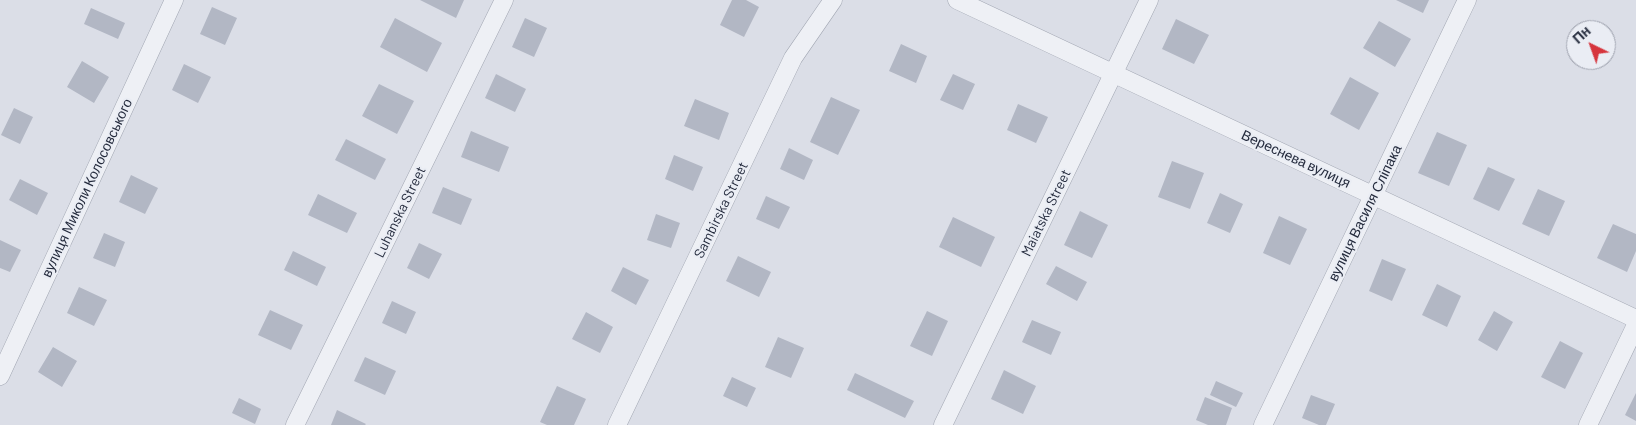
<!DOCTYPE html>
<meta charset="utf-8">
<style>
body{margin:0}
#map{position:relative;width:1636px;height:425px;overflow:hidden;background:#dbdee7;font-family:Barlow,sans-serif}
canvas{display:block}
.north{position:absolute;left:1566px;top:20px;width:50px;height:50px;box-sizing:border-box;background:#eaedf4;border:1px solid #9b9fab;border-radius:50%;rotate:318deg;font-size:14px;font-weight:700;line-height:20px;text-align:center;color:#242b3d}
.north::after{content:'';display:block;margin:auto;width:18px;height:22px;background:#d6353d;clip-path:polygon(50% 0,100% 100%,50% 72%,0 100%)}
</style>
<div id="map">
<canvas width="1636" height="425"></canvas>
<div class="north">Пн</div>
</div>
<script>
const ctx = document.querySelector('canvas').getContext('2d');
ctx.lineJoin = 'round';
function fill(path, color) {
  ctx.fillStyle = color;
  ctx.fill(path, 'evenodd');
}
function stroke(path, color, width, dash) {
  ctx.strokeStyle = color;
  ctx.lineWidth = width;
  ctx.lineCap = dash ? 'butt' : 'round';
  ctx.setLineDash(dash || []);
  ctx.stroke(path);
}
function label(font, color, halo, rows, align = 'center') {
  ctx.font = font + ' Barlow,sans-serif';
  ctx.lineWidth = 4;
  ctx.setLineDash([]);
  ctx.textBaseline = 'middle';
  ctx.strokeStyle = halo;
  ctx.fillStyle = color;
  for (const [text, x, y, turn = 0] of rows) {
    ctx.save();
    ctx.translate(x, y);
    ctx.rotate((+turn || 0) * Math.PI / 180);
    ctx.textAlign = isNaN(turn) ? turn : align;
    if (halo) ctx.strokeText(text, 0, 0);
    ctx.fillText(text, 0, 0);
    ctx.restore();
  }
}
fill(new Path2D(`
 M420,0H464L456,18Z
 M732,0H746L759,7L744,37L720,25Z
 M1396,0H1429L1423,13Z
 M212,7L237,18L225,45L200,34Z
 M91,8L125,23L118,39L84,24Z
 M395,18L442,43L427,72L380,47Z
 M525,18L547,28L534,57L512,47Z
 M1176,19L1209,35L1194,64L1162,49Z
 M1379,21L1411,39L1395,67L1363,48Z
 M901,44L927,56L916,83L889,71Z
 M82,61L109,77L94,103L67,87Z
 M184,64L211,77L198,103L172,90Z
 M496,74L526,89L515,112L485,98Z
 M953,74L975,84L963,110L940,100Z
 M1350,77L1379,93L1359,130L1330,114Z
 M379,84L414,101L397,134L362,116Z
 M831,97L860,110L838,155L810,142Z
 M695,99L729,113L719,140L684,126Z
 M1018,104L1048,117L1036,143L1007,130Z
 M14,108L33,117L20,144L1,135Z
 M471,131L509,147L499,172L461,157Z
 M1437,132L1467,145L1449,186L1418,173Z
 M346,139L386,159L375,180L335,160Z
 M789,148L813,160L804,180L780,169Z
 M674,155L703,167L693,191L665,179Z
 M1172,161L1204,173L1190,209L1158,197Z
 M1488,167L1515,179L1499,211L1473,199Z
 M131,175L158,188L145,214L119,202Z
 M20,179L48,193L37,215L9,200Z
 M443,187L472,199L461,225L432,213Z
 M1538,189L1565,201L1549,236L1522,224Z
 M1220,193L1243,204L1230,233L1207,223Z
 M318,194L357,213L347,233L308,215Z
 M766,196L790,207L779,229L756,219Z
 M1080,211L1108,225L1092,258L1064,245Z
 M656,214L680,223L671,248L647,240Z
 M1279,216L1307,229L1290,265L1263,253Z
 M953,217L995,237L981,267L939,247Z
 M1613,224L1636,234V251L1627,272L1597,258Z
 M104,233L125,242L115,267L93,258Z
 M0,240L21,250L10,272L0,268Z
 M419,243L442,254L429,279L407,268Z
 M293,251L326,267L317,286L284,270Z
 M738,256L771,272L759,297L726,281Z
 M1382,259L1406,269L1392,301L1369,291Z
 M1056,266L1087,282L1077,301L1046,284Z
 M623,267L649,280L636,305L611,291Z
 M1437,284L1461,296L1447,327L1422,315Z
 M79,287L107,300L94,326L67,313Z
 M392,301L416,312L406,334L382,323Z
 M270,310L303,325L291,350L258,335Z
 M927,311L948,321L932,356L910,346Z
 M1494,311L1513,322L1497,351L1478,340Z
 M586,312L613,327L600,353L572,339Z
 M1032,320L1061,332L1051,355L1022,342Z
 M778,337L804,348L791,378L765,367Z
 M1560,341L1583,353L1565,389L1541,377Z
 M53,347L77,361L62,387L38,372Z
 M365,357L396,371L385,395L354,381Z
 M1004,370L1036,386L1023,414L991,399Z
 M855,373L914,401L905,418L847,390Z
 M732,377L756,388L747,407L723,396Z
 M1216,381L1243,393L1236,407L1210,395Z
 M557,386L586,399L574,425H547L540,422Z
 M1636,393V421L1625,415Z
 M1311,395L1335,404L1326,425H1319L1302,418Z
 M1205,397L1232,408L1226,425H1208L1196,420Z
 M239,398L261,409L255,424L232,413Z
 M337,410L366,424L365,425H331Z`), '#b2b7c4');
const street = new Path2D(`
 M957,0L1636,319
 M0,376L174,0
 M295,425L504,0
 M617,425L793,58L833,0
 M943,425L1149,0
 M1263,425L1467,0
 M1588,425L1636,325`);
stroke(street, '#a0a5b1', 19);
stroke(street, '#eef0f5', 18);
label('14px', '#242b3d', '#eaedf4', [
 ["Вереснева вулиця",1296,159,25],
 ["вулиця Миколи Колосовського",87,188,-65],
 ["Sambirska Street",721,210,-64],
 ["Luhanska Street",400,212,-64],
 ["Maiatska Street",1046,213,-64],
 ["вулиця Василя Сліпака",1365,213,-64]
]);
</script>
